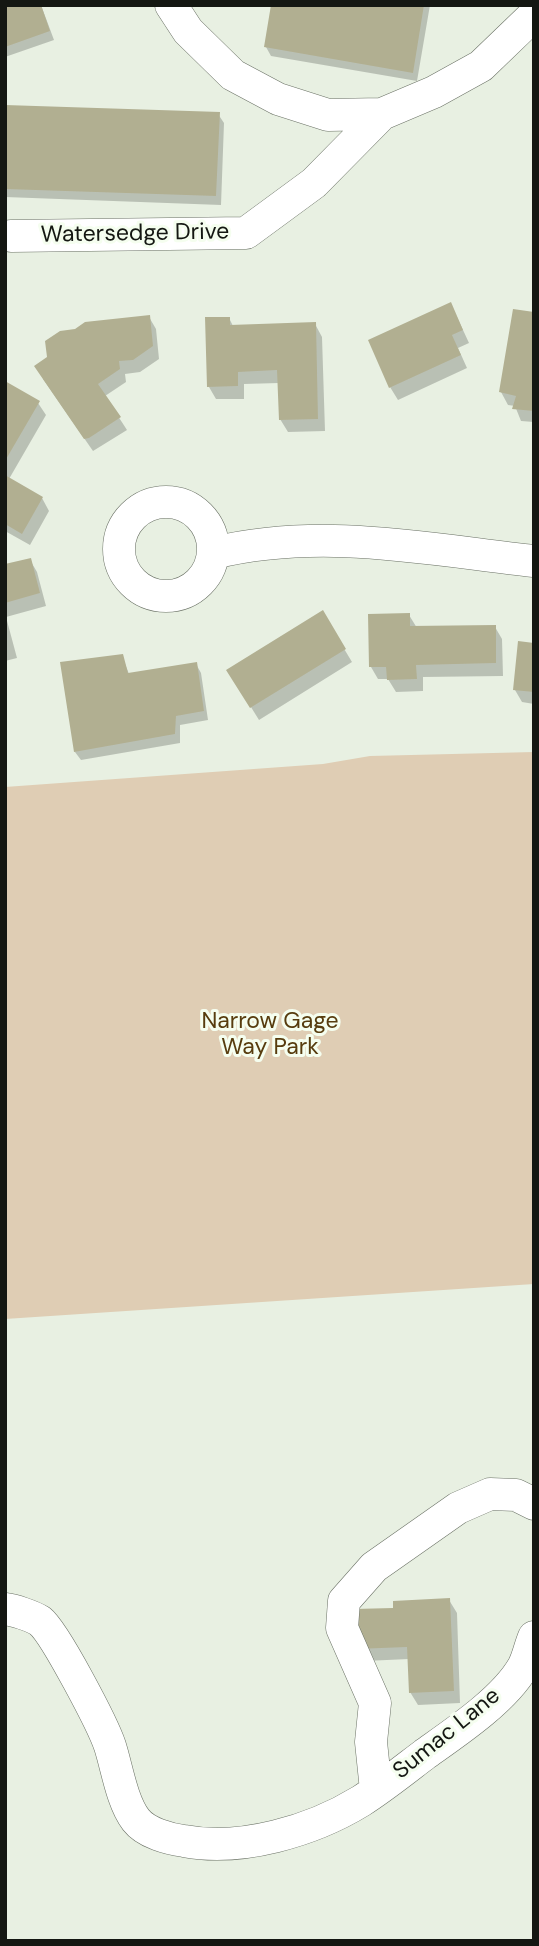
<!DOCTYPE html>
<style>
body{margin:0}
#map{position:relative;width:539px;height:1946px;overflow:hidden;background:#e8f0e2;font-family:"DM Sans",sans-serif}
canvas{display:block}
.frame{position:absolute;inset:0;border:7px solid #141712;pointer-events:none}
</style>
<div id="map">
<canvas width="539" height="1946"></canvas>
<div class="frame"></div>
</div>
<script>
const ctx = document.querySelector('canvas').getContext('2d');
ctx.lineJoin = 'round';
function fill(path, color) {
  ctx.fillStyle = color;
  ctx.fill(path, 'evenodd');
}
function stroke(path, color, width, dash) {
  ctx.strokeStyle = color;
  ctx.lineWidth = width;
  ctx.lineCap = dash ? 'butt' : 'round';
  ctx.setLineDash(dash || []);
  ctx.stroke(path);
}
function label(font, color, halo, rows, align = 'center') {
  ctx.font = font + ' "DM Sans",sans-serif';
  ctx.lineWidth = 6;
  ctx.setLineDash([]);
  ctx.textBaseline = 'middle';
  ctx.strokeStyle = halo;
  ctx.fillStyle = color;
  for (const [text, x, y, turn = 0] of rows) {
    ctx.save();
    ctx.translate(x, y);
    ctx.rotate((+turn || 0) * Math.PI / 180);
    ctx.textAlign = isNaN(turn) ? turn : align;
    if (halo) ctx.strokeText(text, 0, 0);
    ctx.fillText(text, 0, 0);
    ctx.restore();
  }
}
fill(new Path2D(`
 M534,752V1284L5,1319V787L323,764L370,756Z`), '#dfcdb4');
fill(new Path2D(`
 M5,5H41L54,40L5,57Z
 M273,5H430L417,81L271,56L266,47Z
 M5,106L218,114L224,123L221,205L5,197Z
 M534,314V422L521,421L515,406L508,405L501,392Z
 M149,317L156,329L159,359L140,372L125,374L126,382L105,396L127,430L93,451L43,379Z
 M457,317L469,343L458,348L467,368L398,400L390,387Z
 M229,318L233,326L315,324L322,337L325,431L288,432L280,419L279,383L244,384V399H216L209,387Z
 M5,383L38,403L46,415L9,479L42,498L49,511L30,545L5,531Z
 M30,560L37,572L46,606L6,617L17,658L5,661V566Z
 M322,612L352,662L259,720L236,683Z
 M409,615L417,628L495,627L502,639L503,676L423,677V691L396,692L388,679H378L371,667Z
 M534,645V704L522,702L515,690Z
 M122,656L129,674L196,664L201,673L208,720L180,725V743L81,760L75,752Z
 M449,1600L457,1613L460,1703L418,1705L410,1692L409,1659L365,1661L357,1648L395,1610Z`), '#0003');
fill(new Path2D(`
 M5,5H41L50,31L5,47Z
 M271,5H424L413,73L264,47Z
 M5,105L220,112L216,196L5,189Z
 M451,302L463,330L452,335L461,355L389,388L368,340Z
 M513,309L534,312V411L512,409L516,396L499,392Z
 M150,315L153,346L133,360L119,361L120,369L98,384L121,417L89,438L84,439L34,366L47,357L45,341L60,331L75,329L85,322Z
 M205,317H230V325L316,322L318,419L279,420L277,370L238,372V386L207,387Z
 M5,381L40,401L5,461Z
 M5,475L43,497L22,534L5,524Z
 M31,558L40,593L5,603V564Z
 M323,610L346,649L250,708L226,670Z
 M410,613V626L496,625V663L416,665L417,679L387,680L386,667H369L368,614Z
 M518,641L534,643V692L513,690Z
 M123,654L128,673L197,662L204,711L176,716L175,734L74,752L60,662Z
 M450,1598L454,1691L409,1693L407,1647L356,1649L354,1609L393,1608V1601Z`), '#b1af91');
const minor = new Path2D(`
 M171,5L188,31L233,75L278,99L328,115L382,114L434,92L481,66L534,15
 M11,236L246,233L314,183L382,114
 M119 549a47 47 0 1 1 94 0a47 47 0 1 1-94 0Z
 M214,553C320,527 426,549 534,561
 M5,1609C14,1610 32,1616 40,1621C55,1633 103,1725 110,1746C117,1768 122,1802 136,1820C146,1833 169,1839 184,1841C241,1852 312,1831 361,1801C383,1787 404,1770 425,1754C456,1732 504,1700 523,1667C528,1658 530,1646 534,1637
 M376,1790L371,1742L375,1703L342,1628L344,1601L374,1567L458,1508L490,1494L516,1495L534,1504`);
stroke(minor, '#6a7165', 33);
stroke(minor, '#fff', 32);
label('23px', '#141712', '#f5feef', [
 ["Watersedge Drive",135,234,-1],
 ["Sumac Lane",447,1734,-39]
]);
label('23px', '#573c0e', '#f5feef', [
 ["Narrow Gage",270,1022],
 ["Way Park",270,1048]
]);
</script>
